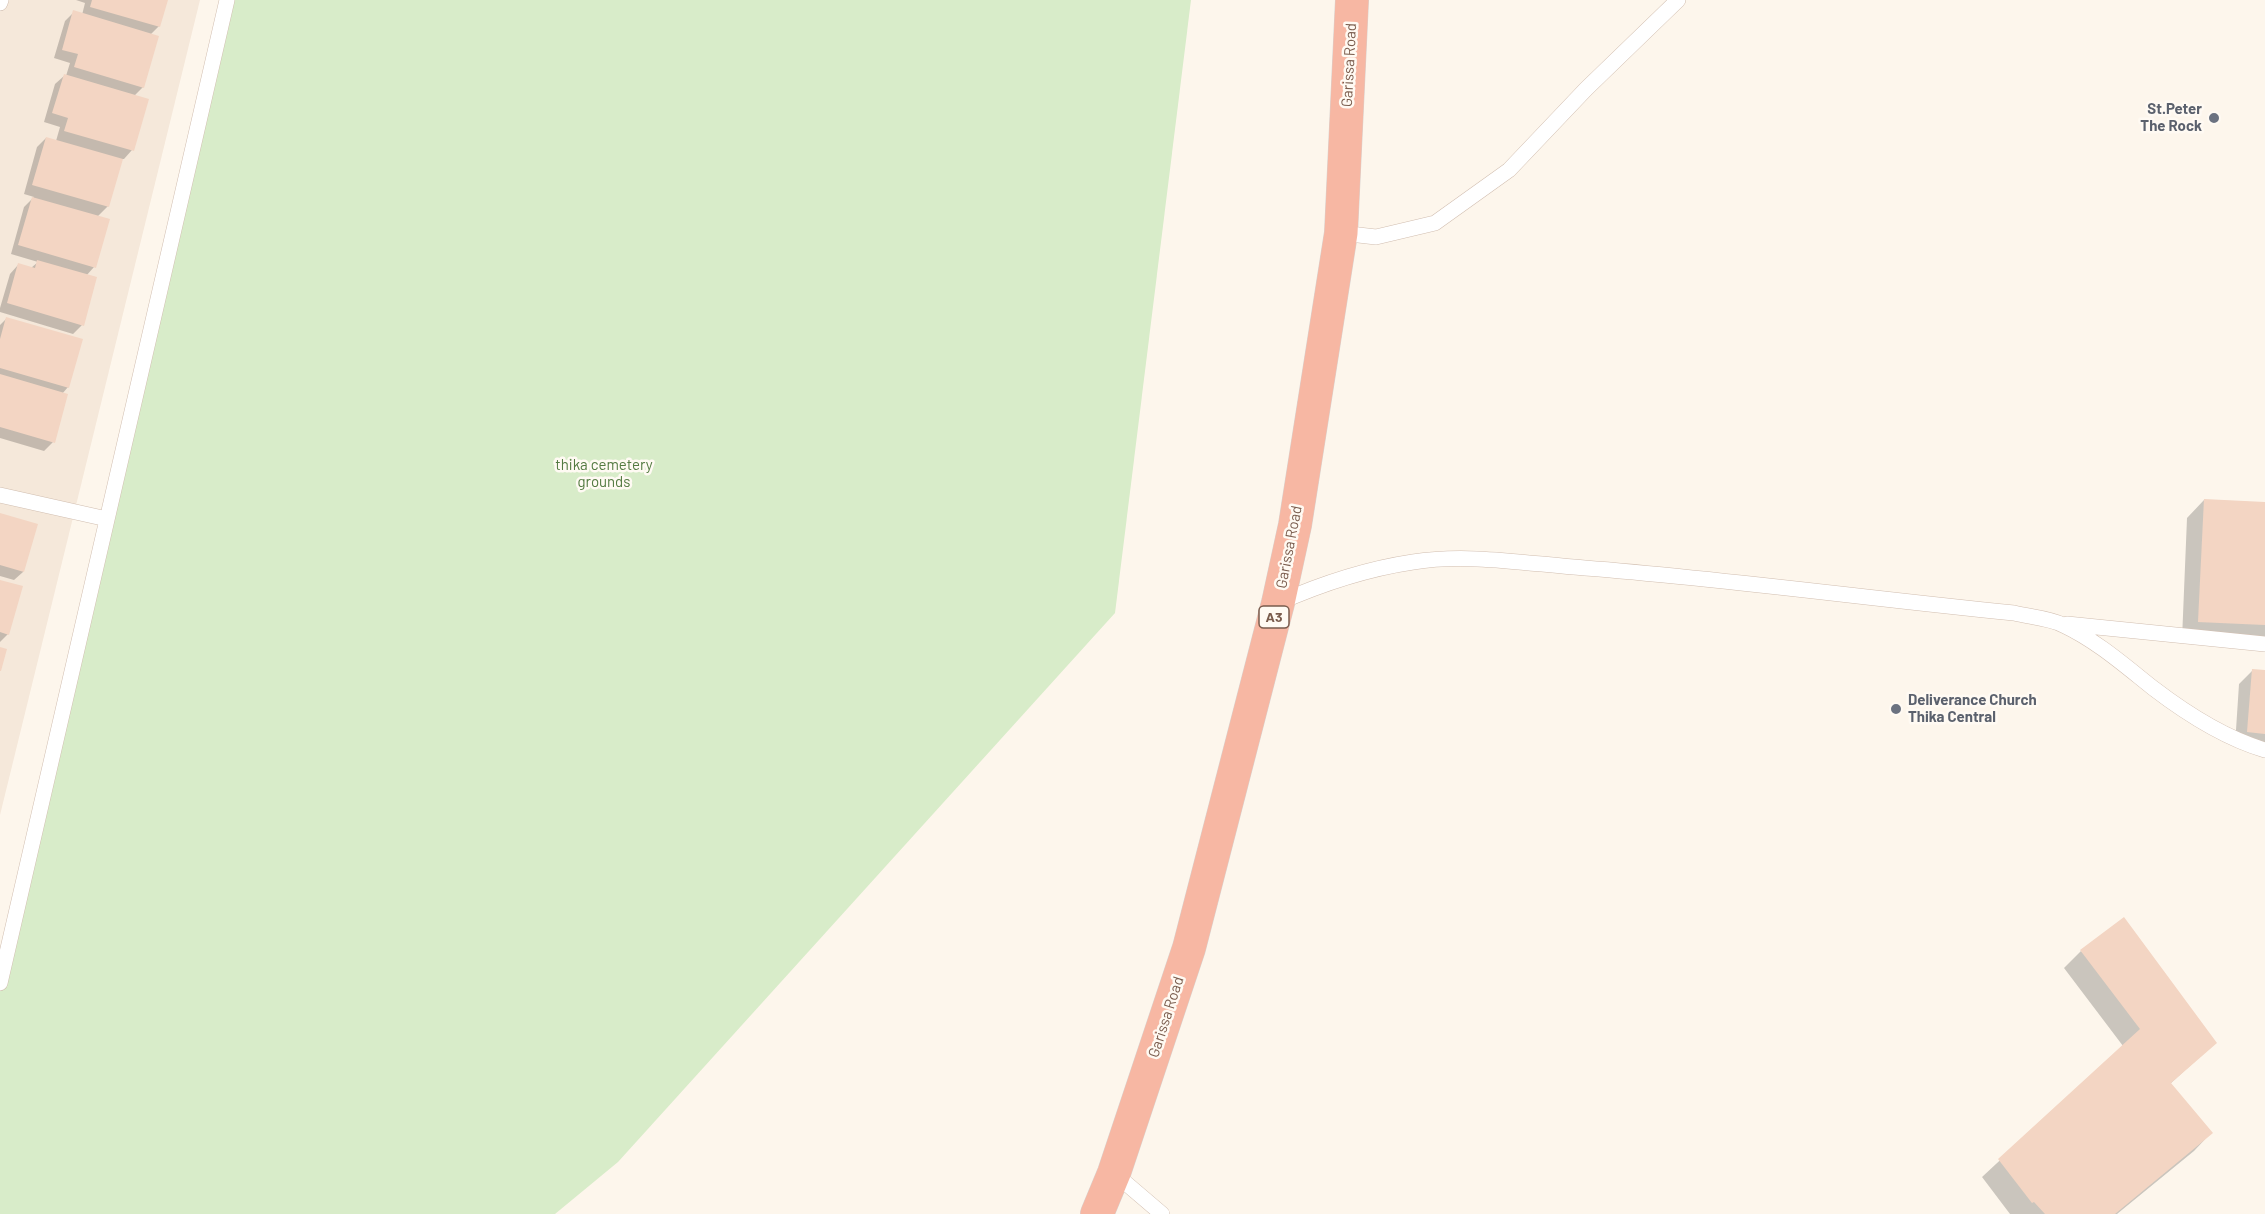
<!DOCTYPE html>
<style>
body{margin:0}
canvas{display:block;background:#fdf6ec}
</style>
<canvas width="2265" height="1214"></canvas>
<script>
const ctx = document.querySelector('canvas').getContext('2d');
ctx.lineJoin = 'round';
function fill(path, color) {
  ctx.fillStyle = color;
  ctx.fill(path, 'evenodd');
}
function stroke(path, color, width, dash) {
  ctx.strokeStyle = color;
  ctx.lineWidth = width;
  ctx.lineCap = dash ? 'butt' : 'round';
  ctx.setLineDash(dash || []);
  ctx.stroke(path);
}
function label(font, color, halo, rows, align = 'center') {
  ctx.font = font + ' Barlow,sans-serif';
  ctx.lineWidth = 5;
  ctx.setLineDash([]);
  ctx.textBaseline = 'middle';
  ctx.strokeStyle = halo;
  ctx.fillStyle = color;
  for (const [text, x, y, turn = 0] of rows) {
    ctx.save();
    ctx.translate(x, y);
    ctx.rotate((+turn || 0) * Math.PI / 180);
    ctx.textAlign = isNaN(turn) ? turn : align;
    if (halo) ctx.strokeText(text, 0, 0);
    ctx.fillText(text, 0, 0);
    ctx.restore();
  }
}
fill(new Path2D(`
 M0,0H200L0,815Z`), '#f5e8da');
fill(new Path2D(`
 M234,0H1191L1115,613L618,1162L555,1214H0V954Z`), '#d8ecc9');
fill(new Path2D(`
 M76,0H166L159,26L150,35L143,87L134,96L132,150L124,159H122L108,206L97,217L94,267L86,276L82,325L73,334L0,312V308L10,274L18,265L31,268L38,262L11,254L24,207L34,197L24,194L37,147L46,138L56,141L60,127L44,122L55,84L64,76H66L70,63L54,58L65,21L74,12L82,15L85,3Z
 M6,319L68,387L62,394L53,442L44,451L0,438V325Z
 M2204,500L2265,503V643L2182,639L2187,518Z
 M0,515L36,525L23,572L14,580L0,576Z
 M0,581L8,634L0,642Z
 M2252,671L2265,672V748L2235,745L2239,684Z
 M2081,951L2215,1043L2170,1084L2211,1133L2194,1151L2117,1214H2010L1982,1177L2123,1046L2064,968Z`), '#0003');
fill(new Path2D(`
 M92,0H168L160,27L90,7Z
 M73,10L159,36L144,88L74,67L78,54L62,50Z
 M64,74L149,99L134,151L64,131L68,118L52,113Z
 M46,137L123,159L109,207L32,185Z
 M32,197L110,219L96,268L18,245Z
 M37,260L97,277L84,326L7,303L18,263L35,268Z
 M6,317L83,339L69,388L0,368V339Z
 M0,374L68,394L55,443L0,427Z
 M2204,499L2265,502V625L2198,622Z
 M0,513L38,524L24,572L0,565Z
 M0,580L23,586L9,635L0,632Z
 M0,647L7,649L1,671H0Z
 M2252,669L2265,670V734L2247,732Z
 M2124,917L2217,1043L2171,1083L2213,1133L2115,1214H2045L2034,1202L2032,1203L1998,1159L2140,1029L2080,950Z`), '#f3d5c3');
const lane = new Path2D(`
 M0,3L1,0
 M1341,233L1376,237L1435,223L1509,170L1586,89L1678,0
 M0,495L107,519
 M1278,603C1321,584 1366,569 1413,562C1469,553 1529,564 1585,568C1728,579 1871,599 2014,613C2030,617 2049,618 2063,625C2097,641 2124,665 2153,688C2187,714 2224,738 2265,750
 M2067,624L2265,644
 M0,983L227,0
 M1114,1173L1162,1214`);
const highway = new Path2D(`
 M1097,1214L1114,1173L1189,948L1278,603L1295,525L1341,233L1352,0`);
stroke(lane, '#d1beb0', 16);
stroke(highway, '#dad1cd', 34);
stroke(lane, '#fff', 15);
stroke(highway, '#f7b7a3', 33);
for (const [x, y, r, color] of [
 [2214,118,6,"#6b7280"],
 [1896,709,6,"#6b7280"]
]) {
  const dot = new Path2D();
  dot.arc(x, y, r, 0, 2 * Math.PI);
  ctx.fillStyle = color;
  ctx.fill(dot);
  stroke(dot, '#fffaf3', 2);
}
for (const [x, y, w] of [
 [1274,617,30]
]) {
  const box = new Path2D();
  box.roundRect(x - w / 2, y - 11, w, 22, 4.5);
  ctx.fillStyle = '#fffaf3';
  ctx.fill(box);
  stroke(box, '#7a5c4d', 1.5);
}
label('bold 14px', '#7a5c4d', null, [
 ["A3",1274,617]
]);
label('15px', '#7a5c4d', '#fffaf3', [
 ["Garissa Road",1349,65,-87],
 ["Garissa Road",1289,547,-79],
 ["Garissa Road",1166,1017,-72]
]);
label('bold 15px', '#5b616d', '#fffaf3', [
 ["St.Peter",2202,109],
 ["The Rock",2202,126],
 ["Deliverance Church",1908,700,"left"],
 ["Thika Central",1908,717,"left"]
], 'right');
label('15px', '#537a41', '#fffaf3', [
 ["thika cemetery",604,465],
 ["grounds",604,482]
]);
</script>
